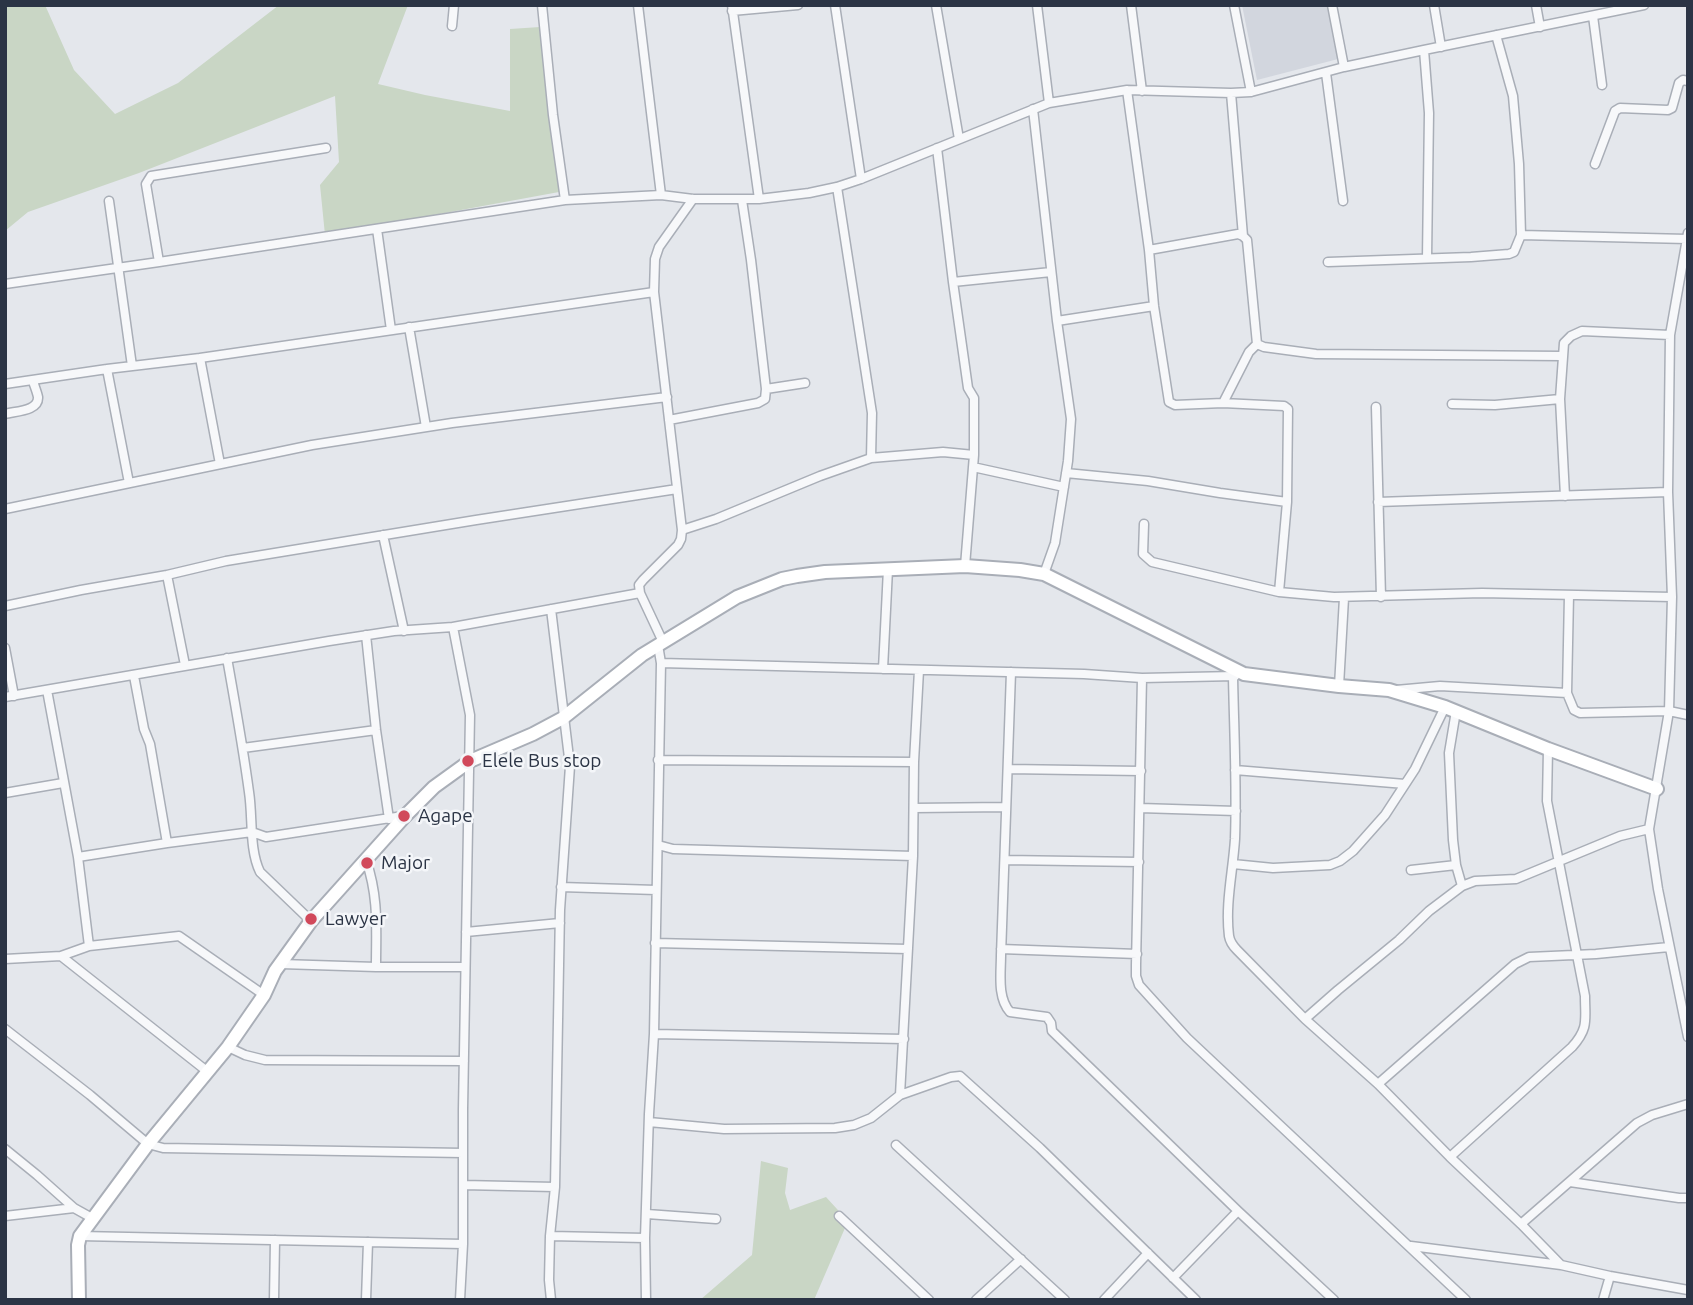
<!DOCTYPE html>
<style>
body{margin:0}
#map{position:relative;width:1693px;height:1305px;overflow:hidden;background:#e4e7ec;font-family:Ubuntu,sans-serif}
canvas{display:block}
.frame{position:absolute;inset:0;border:7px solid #2b3445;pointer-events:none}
</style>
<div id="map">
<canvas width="1693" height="1305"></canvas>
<div class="frame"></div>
</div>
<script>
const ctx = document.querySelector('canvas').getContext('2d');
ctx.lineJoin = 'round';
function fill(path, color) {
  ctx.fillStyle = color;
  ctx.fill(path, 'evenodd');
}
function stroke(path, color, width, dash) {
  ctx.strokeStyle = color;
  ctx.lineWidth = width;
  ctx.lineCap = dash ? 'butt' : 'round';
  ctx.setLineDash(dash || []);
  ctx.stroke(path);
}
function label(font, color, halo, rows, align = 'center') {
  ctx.font = font + ' Ubuntu,sans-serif';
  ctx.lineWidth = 5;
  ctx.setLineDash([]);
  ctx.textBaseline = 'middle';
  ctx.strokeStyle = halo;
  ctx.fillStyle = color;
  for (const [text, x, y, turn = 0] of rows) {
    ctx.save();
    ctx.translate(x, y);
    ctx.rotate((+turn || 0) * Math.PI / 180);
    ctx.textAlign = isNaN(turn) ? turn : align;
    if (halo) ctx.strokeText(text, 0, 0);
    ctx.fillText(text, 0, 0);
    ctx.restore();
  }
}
fill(new Path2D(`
 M1242,5H1333L1342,58L1257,80Z`), '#d2d6de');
fill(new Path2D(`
 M5,5H45L74,70L115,114L178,83L279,5H408L378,84L425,95L510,111V29L540,27L559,192L325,235L320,185L339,162L335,96L139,173L28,212L5,231Z
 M761,1161L788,1168L785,1193L790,1210L826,1197L848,1221L814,1300H700L752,1255Z`), '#c9d6c5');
const street = new Path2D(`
 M542,5L553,115L565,200
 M638,5L661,195
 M732,5L759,199
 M835,5L861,179
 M936,5L959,139
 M1037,5L1049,103
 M1131,5L1142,91
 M1234,5L1251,92
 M1332,5L1344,67
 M1434,5L1441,47
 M1536,5L1540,27
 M732,11L798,5
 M1593,16L1602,85
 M452,26L454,5
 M1424,50L1429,113L1427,258
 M1326,73L1343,201
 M1127,90L1149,250L1154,306L1169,402L1175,405L1223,403L1284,406L1288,409L1287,502L1279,592
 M1231,93L1243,236
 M1033,109L1057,321L1071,419L1068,461L1055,543L1044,574
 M937,148L953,282L968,388L974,398V455L965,566
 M1595,164L1615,111L1620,108L1668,110L1672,108L1679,83L1683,80L1688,81
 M837,187L872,413L871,458
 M109,201L132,366
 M377,229L391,330
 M1688,233L1670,335L1668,492L1672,597L1669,711L1649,829L1658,889L1688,1037
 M1521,235L1687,239
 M1149,250L1238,234L1243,236L1247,240L1257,344L1264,347L1316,354L1562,356
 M159,262L146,184L151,176L326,148
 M1328,262L1471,257L1509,254L1514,252L1521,235L1519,164L1513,96L1496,35
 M953,282L1051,272
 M5,284L159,262L565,200L661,195L693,199H759L809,193L837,187L861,179L1049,103L1127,90L1231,93L1251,92L1344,67L1424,50L1644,5
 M1057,321L1154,306
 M409,327L426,427
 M200,358L220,464
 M107,369L129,483
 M5,384L107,369L200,358L654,292
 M766,389L805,383
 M1223,403L1249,352L1257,344
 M1452,404L1495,405L1560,399
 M1376,407L1381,597
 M5,414C16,411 39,411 38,397C37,392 34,385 33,381
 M669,420L758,403L765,399L766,389L751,260L742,200
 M973,467L1064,487
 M1066,473L1148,481L1220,493L1287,502
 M1565,496L1560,399L1564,343L1571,336L1582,331L1670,335
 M1378,502L1668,492
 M5,509L312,445L452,423L667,397
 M1144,524L1143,554L1152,562L1279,592L1334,597L1482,593L1672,597
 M682,530L716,519L820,476L871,458L943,452L974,455
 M383,535L404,631
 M167,575L185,665
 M1569,595L1567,693L1574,710L1580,713L1669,711L1688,715
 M5,606L81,590L167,575L226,561L476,520L677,489
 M453,627L470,715L463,1110V1244L460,1300
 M366,635L376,730L389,819
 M663,642L640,593L639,585L643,580L678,545L681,539L682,530L654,292L655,259L659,247L693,199
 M5,648L14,696
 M227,658C235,703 243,747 249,792C253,818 249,849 260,872L311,921
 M661,663L1084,674L1142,678L1235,676
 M883,669L888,569
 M1011,672L1001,955C1001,973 997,998 1010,1012L1047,1017L1051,1023L1052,1031L1238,1211L1334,1300
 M134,676L144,729L150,744L167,843
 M1233,676C1234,730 1237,785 1235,839C1233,871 1225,904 1229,936C1230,942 1233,946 1237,950L1305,1019L1338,990L1399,940L1429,911L1462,886L1475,881L1516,879L1620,836L1649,829
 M1142,678L1136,965V976L1139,985L1187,1038L1466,1300
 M1339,686L1344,598
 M47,690L78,857L89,946L61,956
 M1396,690L1440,686L1567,693
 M5,697L329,641L394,631L453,627L640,593
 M1456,711L1449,753L1453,840L1456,865L1462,886
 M243,748L376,730
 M658,760L914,762
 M1008,769L1141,771
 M1235,770L1405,784
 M5,793L63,783
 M914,808L1006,807
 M1140,808L1236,811
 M658,845L673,849L913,856
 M78,857L167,843L252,832L266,837L403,816
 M366,860C379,898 376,928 376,967
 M1005,860L1139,862
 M1233,864L1273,868L1330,865L1340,861L1353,851L1385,815L1415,769L1445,707
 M1411,870L1456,865
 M561,887L656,890
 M466,932L560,923
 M655,943L908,949
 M89,946L179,936L264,995
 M1001,949L1137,954
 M5,959L61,956L208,1072
 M281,964L376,967H465
 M1305,1019L1378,1084L1450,1157L1521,1224L1561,1265
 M5,1029L90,1095L148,1144L163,1148L463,1153
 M654,1034L904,1039
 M228,1047L245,1055L265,1060L464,1061
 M1378,1084L1515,964L1529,957L1596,954L1669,947
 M900,1095L913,856L914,762L919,670
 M649,1122L724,1129L835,1128L854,1125L871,1118L900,1095L951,1077L960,1076L1040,1148L1196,1300
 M896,1145L1065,1300
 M5,1149L37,1175L74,1208
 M1450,1157L1572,1047C1589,1028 1585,1020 1585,996L1547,801L1548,749
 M1570,1182L1679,1198H1688
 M463,1185L555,1187
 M647,1214L716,1219
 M5,1216L74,1208L92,1218
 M839,1216L929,1300
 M1521,1224L1637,1123L1652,1115L1688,1104
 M80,1236L463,1244
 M550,1236L645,1238
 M1411,1246L1561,1265L1610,1276L1688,1290
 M1173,1278L1238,1211
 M274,1300L275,1240
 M366,1300L368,1242
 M551,1300L549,1280L550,1236L555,1187L560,910L570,766L551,609
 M646,1300L645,1238L649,1114L654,1034L661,663L658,645
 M976,1300L1021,1259
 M1104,1300L1148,1253
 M1603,1300L1610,1276`);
const secondary = new Path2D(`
 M79,1300L78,1245L80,1236L148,1144L228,1047L264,995L275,971L311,921L405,816L434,787L470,761L533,734L563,718L642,655L737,597L782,579L797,576L825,572L965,566L1020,570L1044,574L1244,674L1339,686L1389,690L1445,707L1548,749L1657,789`);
stroke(street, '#a9aeb7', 11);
stroke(secondary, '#a9aeb7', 16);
stroke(street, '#f7f8fa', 8);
stroke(secondary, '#fff', 12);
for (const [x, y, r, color] of [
 [468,761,7,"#d1495b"],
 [404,816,7,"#d1495b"],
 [367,863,7,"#d1495b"],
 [311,919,7,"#d1495b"]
]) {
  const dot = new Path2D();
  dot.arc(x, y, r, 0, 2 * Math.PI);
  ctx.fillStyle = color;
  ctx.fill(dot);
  stroke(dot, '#f4f6f9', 2.5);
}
label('19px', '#2b3445', '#f4f6f9', [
 ["Elele Bus stop",482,761],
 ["Agape",418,816],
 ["Major",381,863],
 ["Lawyer",325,919]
], 'left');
</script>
